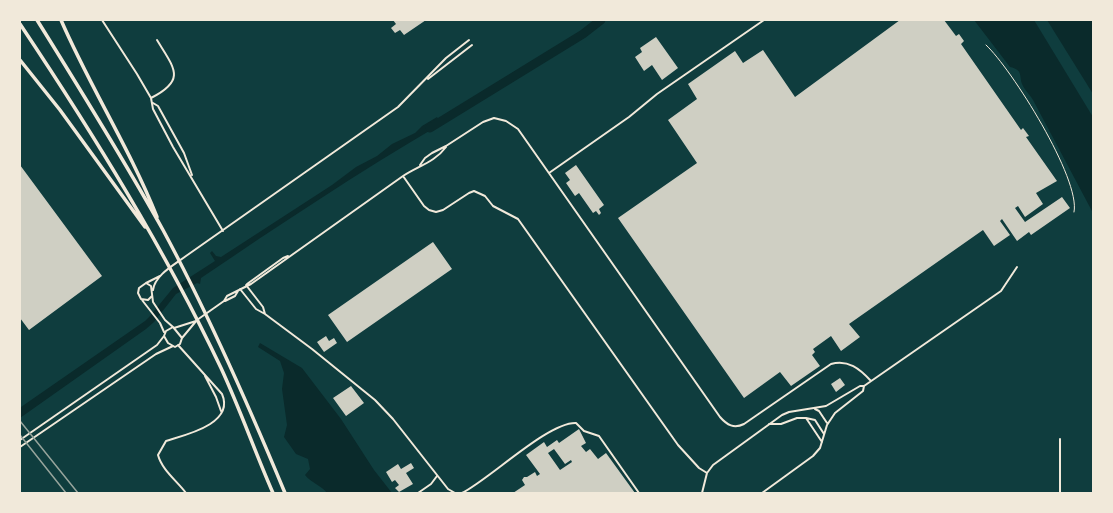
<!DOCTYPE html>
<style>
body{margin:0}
#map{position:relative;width:1113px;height:513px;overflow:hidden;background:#0f3d3e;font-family:"Golos Text",sans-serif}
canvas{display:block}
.frame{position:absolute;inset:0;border:21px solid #f1e9da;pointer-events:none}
</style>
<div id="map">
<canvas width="1113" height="513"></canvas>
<div class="frame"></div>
</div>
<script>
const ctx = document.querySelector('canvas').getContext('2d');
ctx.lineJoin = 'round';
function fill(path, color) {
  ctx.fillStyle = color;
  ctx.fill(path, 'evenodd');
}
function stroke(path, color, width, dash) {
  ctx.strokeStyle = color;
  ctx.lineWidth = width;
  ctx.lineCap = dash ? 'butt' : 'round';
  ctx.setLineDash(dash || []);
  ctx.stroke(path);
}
fill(new Path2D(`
 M974,20H1093V213L1033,100C1030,95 1024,89 1022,84C1019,75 1023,70 1010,67Z
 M437,117L441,124C359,172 279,225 201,278L200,284L197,283L176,294L154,322L146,329L20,418L21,407L145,321L150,316L173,288L215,261L210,253L212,251L216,256L221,257L332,185L356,167L377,156L392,144L415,133L422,126Z
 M260,343L302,368L341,419L374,470L392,493H327C321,485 311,483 305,475L310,469L308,459L296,454L284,437L287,425L282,389L284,373L280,361L258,347Z`), '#0a2a2b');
fill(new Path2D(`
 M1034,20H1047L1093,94V117Z`), '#0f3d3e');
stroke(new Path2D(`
 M430,128L583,34L601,20`), '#0a2a2b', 9);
fill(new Path2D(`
 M393,20H426L404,35L400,30L395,33L391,28L396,24Z
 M900,20H944L956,36L959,34L964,41L961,44L1021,130L1023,128L1029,136L1026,137L1057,181L1036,193L1043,204L1025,217L1018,206L1015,208L1025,222L1062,197L1070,208L1031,235L1029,232L1017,241L1002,219L1000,221L1010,235L994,246L983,230L849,324L860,337L841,351L831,336L813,349L815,352L812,355L820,366L791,386L780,372L744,398L618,218L697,163L668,120L697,99L688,84L735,51L743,63L763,50L795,97Z
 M656,37L678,68L662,80L652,65L644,71L635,57L642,52L640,48Z
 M20,165L102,276L29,330L20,318Z
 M576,165L604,205L599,209L601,213L599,215L596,211L593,213L579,193L575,196L566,183L570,180L565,173Z
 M433,242L452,269L347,342L328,315Z
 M326,336L329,341L334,338L337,343L324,352L317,342Z
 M840,378L845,385L836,392L831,384Z
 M351,386L364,403L346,416L333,398Z
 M579,429L586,443L581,446L586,452L590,449L598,459L606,453L635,493H513L525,485L522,480L524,477H527L535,472L537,476L540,474L526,455L544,442L547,447L557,440L559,443ZM554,449L565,464L571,460L572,462L560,470L548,453Z
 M411,463L414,468L406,473L413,484L399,492L395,488L399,485L395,480L392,482L386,472L398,464L401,469Z`), '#cfcfc3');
stroke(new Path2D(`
 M986,45C1011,68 1081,179 1074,212`), '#f1e9da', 1);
stroke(new Path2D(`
 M102,20L137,74L151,98L153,109L173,147L223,231
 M428,79L472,45
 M151,98C187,80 174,68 157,40
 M153,103L158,106L184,153L192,175
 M420,165L425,158L432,153L446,146L483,122L494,118L506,121L518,129L720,417C727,425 734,429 744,424L831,364C848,359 860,369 871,381
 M549,173L629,117L657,94L764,20
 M403,176L424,206L429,210L436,212L443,210L469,193L474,191L485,196L493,206L518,219L678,445L699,468L707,473
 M146,283L160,276
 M247,284L283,258L288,256
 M246,285L263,307L265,314
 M240,289L256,309L265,314L312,349L375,400L393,419L448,489L455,493
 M153,290C155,275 174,265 186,256L398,107L446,58L469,40
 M152,296L148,300L141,299L138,293L139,288L146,283L151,286L153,302L165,320L173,327
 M142,300L160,323L164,332
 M225,301L235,296L238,291
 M173,327L182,338L180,344L175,347L168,343L164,336L166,331Z
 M174,328L196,321
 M182,338L197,320L224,301L227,296L251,284L403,176C418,166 435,162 446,147
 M178,345L222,394C235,424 185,435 166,441L158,455C162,470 177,481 186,493
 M205,376L216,397L221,411
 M815,409L819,411L827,423
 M806,418L815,420L824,434
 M769,424H781L797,418H806L822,442
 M1060,439V493
 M20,440L157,345L164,336
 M20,447L156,354L173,346
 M418,493L431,484L437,476
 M462,493C490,479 548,422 576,423L584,431L599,436L639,493
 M702,493L707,473L713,465L782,415L789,412L826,406L860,386H864L1001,291L1017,267
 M762,493L813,456L820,448L827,425L835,413L863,391L864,386`), '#f1e9da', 2);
stroke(new Path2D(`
 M37,20C80,89 123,158 163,230C209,315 248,404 285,493
 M61,20C90,87 130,149 157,217
 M20,24C94,135 164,248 221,368C240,409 255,452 273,493
 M20,60L60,110L145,227`), '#f1e9da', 3.5);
stroke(new Path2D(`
 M20,421L78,493
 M20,435L66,493`), '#97a49c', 1.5);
</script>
